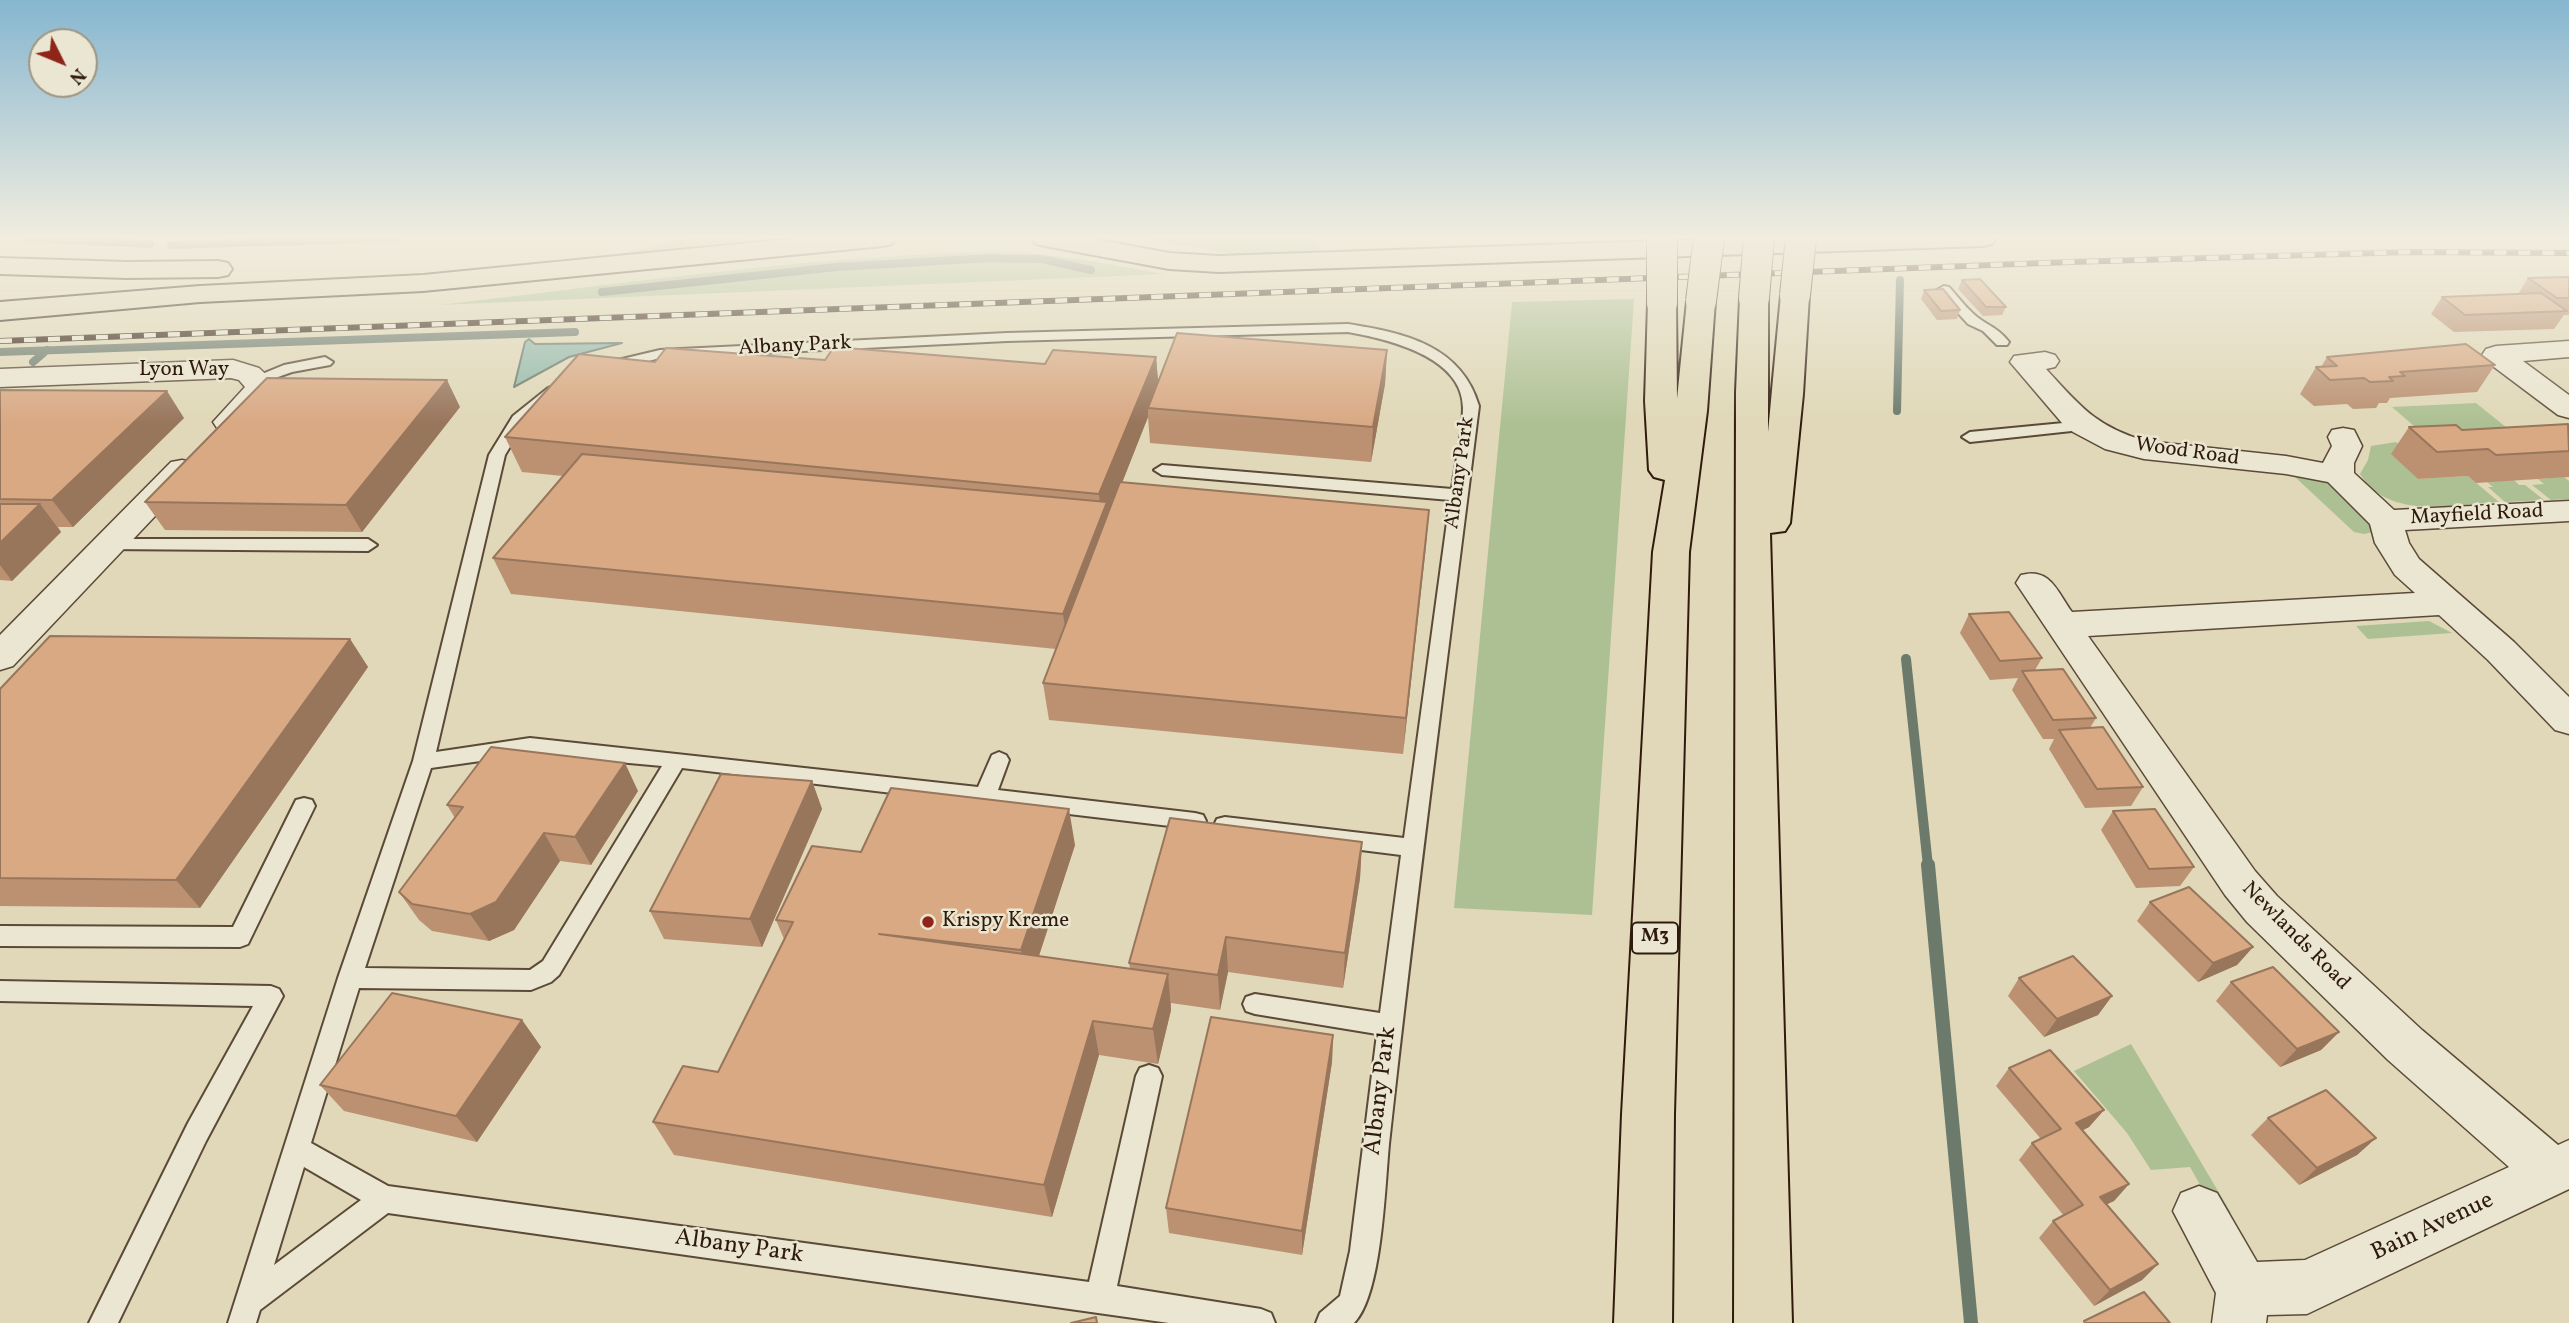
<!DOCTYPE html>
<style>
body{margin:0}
#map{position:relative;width:2569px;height:1323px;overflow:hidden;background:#e0d8b8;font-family:Vollkorn,serif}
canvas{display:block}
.north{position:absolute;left:28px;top:28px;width:70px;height:70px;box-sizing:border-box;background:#ebe6d1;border:2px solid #a09583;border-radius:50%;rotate:133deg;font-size:19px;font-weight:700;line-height:28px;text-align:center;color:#2f1b0d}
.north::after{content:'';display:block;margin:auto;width:24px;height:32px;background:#8f2418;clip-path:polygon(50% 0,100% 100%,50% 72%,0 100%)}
</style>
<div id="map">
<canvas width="2569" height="1323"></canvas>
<div class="north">N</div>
</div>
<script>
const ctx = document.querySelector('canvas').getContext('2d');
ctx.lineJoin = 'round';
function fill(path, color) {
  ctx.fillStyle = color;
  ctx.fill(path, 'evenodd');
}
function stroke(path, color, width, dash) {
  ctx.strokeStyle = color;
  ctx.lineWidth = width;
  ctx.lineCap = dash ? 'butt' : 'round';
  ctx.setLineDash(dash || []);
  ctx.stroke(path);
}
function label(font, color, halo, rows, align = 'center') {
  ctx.font = font + ' Vollkorn,serif';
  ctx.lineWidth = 5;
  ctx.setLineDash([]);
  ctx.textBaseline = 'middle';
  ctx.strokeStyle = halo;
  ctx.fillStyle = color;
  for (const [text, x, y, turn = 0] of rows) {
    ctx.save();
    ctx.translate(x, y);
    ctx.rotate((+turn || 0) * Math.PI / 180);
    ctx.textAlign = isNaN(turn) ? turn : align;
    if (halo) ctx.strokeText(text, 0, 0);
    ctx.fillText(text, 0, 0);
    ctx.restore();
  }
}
fill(new Path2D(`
 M689,238H764L620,254Z
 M1138,238H1318L1321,253L1235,254Z
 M1008,251L1080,259L1164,274L440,305C629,283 818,255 1008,251Z
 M1634,299L1592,915L1454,908L1512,302Z
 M2476,403L2532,448L2444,452L2392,407Z
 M2396,442L2410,453L2418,479L2468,476L2499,502C2453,504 2389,521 2360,474L2368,460L2371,446Z
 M2296,472C2320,477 2349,492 2365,511C2369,516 2371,526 2373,532L2364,534L2354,532L2295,477Z
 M2564,477L2569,481V499L2551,500L2532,485L2544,484L2538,479Z
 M2514,480L2519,485H2525L2544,500L2505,502L2488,487H2493L2487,482Z
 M2429,621L2452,633L2368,639L2356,626Z
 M2131,1044L2231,1213L2217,1215L2190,1167L2151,1170L2127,1133L2074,1071Z`), '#adc093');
const water = new Path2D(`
 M529,339L535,344L622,343L569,357L514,387L525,342Z`);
fill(water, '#94baac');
stroke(water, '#6c7a6c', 2);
stroke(new Path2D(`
 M27,238L150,244
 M171,245L397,238
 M602,292L837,267L988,258L1042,259L1091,270
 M0,352L575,332
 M33,362L47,350
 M1897,411L1900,280`), '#6c7a6c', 8);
stroke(new Path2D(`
 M1906,659L1928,866`), '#6c7a6c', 10);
stroke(new Path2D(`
 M1928,865L1971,1323`), '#6c7a6c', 14);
const lane = new Path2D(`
 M1944,286L1949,287C1958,297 1967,309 1977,317C1990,327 1997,327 2009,342L2007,345H1997L1983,331L1968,324L1937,290Z
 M1348,324C1404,333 1461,345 1479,406C1448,653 1416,897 1389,1144C1385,1186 1382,1295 1354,1323H1316L1320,1313L1340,1296L1350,1251L1377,1034L1255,1014L1246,1011L1243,1004L1246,997L1255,994L1380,1013L1401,855L1225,833L1217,831L1214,825L1217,819L1225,817L1404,838L1450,500L1162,475L1154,470L1162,465L1452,489C1455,463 1463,434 1463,408C1463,356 1387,339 1348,332L1007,341L660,358L606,372L598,367L601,364L660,350L1007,333Z
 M325,357L333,362L330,365L292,372L258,384L250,379L284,365Z
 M553,386L561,391L525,422L505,455L436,752L530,738L978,787L992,755L999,752L1006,755L1009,760L998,790L1195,813L1203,815L1206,821L1203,827L1195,829L682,768L559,975L551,982L531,990L359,988L311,1143L388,1186L1089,1282L1136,1076L1140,1068L1149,1065L1158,1068L1162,1076L1117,1286L1261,1309L1271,1313L1275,1323H1169L388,1213L260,1310L256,1323H228L338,978L413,761L489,455L513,416L548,388ZM530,754L662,766L543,961L530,970L365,968L431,768ZM304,1167L361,1200L274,1265Z
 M2084,421L2092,426L2090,429L1970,442L1962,437L1970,432Z
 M108,539H368L377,545L368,551L102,549L99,545L102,541Z
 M304,798L312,800L315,806L248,944L240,947L0,946V926L233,927L296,800Z
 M0,981L271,986L279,989L283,996L206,1141L118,1323H89L188,1123L253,1006L0,1001Z`);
const street = new Path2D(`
 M2569,341V357L2523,361L2569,395V418L2558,415L2486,361L2482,355L2486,349L2496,346Z
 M2045,352L2055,355L2059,361L2055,367L2046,369C2080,406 2096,427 2146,441L2286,456L2323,463L2332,446L2328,437L2332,430L2343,428L2354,430L2362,446L2354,463V473L2394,510L2569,501V521L2405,530L2409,543L2419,559L2514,642L2569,697V734L2555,730L2488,660L2439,615L2088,636L2255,871L2277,896L2422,1030L2558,1145L2569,1140V1189L2307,1314L2267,1315L2266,1323H2212L2216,1293L2173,1211L2181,1193L2199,1186L2217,1193L2257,1262L2305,1260L2509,1167L2388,1060L2247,922L2225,895L2016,583L2021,575C2050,567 2057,591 2072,612L2415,593L2395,575L2375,543L2370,524L2328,482L2286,474L2144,459L2105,449L2073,432L2062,423L2010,362L2014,356Z
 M233,360L259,368L276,384C272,395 250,421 239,428C232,432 225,430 217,428L213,422L245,387L239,380L231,378L0,387V369Z
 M182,460L193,462L198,469L193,476L13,666L0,670V635L171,462Z`);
const highway = new Path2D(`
 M800,238H896L892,244L883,246L423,291L200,302L0,320V302L200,286L423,275Z
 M1032,238H1089L1169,253L1219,256L1743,238H1996L1992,244L1983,246L1219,272L1169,269L1045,246L1036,244Z
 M0,258L127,262L218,261L228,263L232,269L228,275L218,277L127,278L0,274Z
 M1795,287L1805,289L1809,295L1803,394L1790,523L1785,531L1770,533L1792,1323H1734L1736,392L1740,298L1744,292L1754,290L1764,292L1768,298V432L1781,295L1785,289Z
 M1701,293L1711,295L1715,301L1707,411L1689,552L1674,1114L1672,1323H1614L1622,1114L1653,552L1665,480L1654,477L1649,470L1645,401L1648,303L1652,297L1662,295L1672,297L1676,303L1677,399L1687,301L1691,295Z`);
stroke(lane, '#5b4a38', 4);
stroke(street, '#5b4a38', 3);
stroke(highway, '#2f1b0d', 4);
fill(lane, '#ebe6d1');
fill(street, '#ebe6d1');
fill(highway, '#e0d8b8');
const rail = new Path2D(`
 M0,341L2070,262L2410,252L2569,253`);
stroke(rail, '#2f1b0d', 6);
stroke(rail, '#ebe6d1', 4.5, [12]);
const highwayBridge = new Path2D(`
 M1662,238V303
 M1795,295L1801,238
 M1754,298L1759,238
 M1701,301L1709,238`);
stroke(highwayBridge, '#2f1b0d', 32, []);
stroke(highwayBridge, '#e0d8b8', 30);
fill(new Path2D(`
 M2569,277V315H2564L2554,329L2454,332L2431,314L2442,297L2518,294L2528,278Z
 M1962,280L2006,307L2002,315L1983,316L1958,289Z
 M1924,290L1960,310L1957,319L1937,320L1921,299Z
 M1387,350L1385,384L1371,462L1150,443L1148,417L1122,482L1429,510L1403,754L1049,720L1043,683L1056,649L511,594L493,558L563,476L522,472L505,437L655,362L825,360L1045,364L1156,357L1158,382Z
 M2327,357L2495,365L2477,392L2390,398L2387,403H2379L2376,408L2353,409L2347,404L2314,406L2300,394L2316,367H2321Z
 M0,390L184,418L73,527H58L61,532L12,581L0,580Z
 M460,407L362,532L165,530L145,502Z
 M2569,425V477L2476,483L2468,476L2418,479L2391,454L2409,427L2462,430Z
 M1969,614L2042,658L2035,670L2096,718L2090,728L2143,787L2131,806L2085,808L2049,749L2054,739H2043L2012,690L2018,678L1990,680L1960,633Z
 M350,639L368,667L200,908L0,906V689Z
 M812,781L822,809L762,947L664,939L650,911Z
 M638,791L591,865L560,861L514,930L489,941L432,931L419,920L399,892L455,818L447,805Z
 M2113,811L2194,867L2180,886L2136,888L2101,830Z
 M1362,842L1360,878L1343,988L1228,972L1220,1010L1171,1003V1010L1158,1064L1099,1055L1052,1217L674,1155L653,1122L718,1072L784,939L776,920L861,852L1075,845L1039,956L1130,969L1129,963Z
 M2150,902L2253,947L2237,965L2198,982L2137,921Z
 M2019,978L2112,996L2098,1015L2044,1037L2008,996Z
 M2231,982L2339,1032L2321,1050L2280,1067L2216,1001Z
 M522,1020L541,1047L477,1142L344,1111L320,1085Z
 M1333,1035L1332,1062L1302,1255L1169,1233L1166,1208Z
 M2009,1068L2104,1110L2089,1127L2083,1130L2129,1184L2114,1201L2107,1204L2158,1264L2142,1280L2094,1306L2039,1238L2053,1221L2064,1216L2019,1160L2032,1143L2041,1139L1996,1086Z
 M2268,1118L2376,1138L2357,1155L2299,1185L2251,1135Z`), '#bb9172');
fill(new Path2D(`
 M1387,350L1385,384L1371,462L1373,427Z
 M1156,357L1159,391L1148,408V417L1109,516L1069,651L1063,614L1101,516L1099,494Z
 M447,380L460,407L362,532L346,505Z
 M167,391L184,418L73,527L52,500Z
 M40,504L61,532L12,581L0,565V543Z
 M1429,510L1426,546L1403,754L1406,718Z
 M350,639L368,667L200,908L176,880Z
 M625,763L638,791L591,865L575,837Z
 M812,781L822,809L762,947L750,919Z
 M1069,809L1075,845L1029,986L1021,950Z
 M544,833L560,861L514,930L489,941L470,914Z
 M1362,842L1360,878L1343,988L1345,953Z
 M1226,937L1228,972L1220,1010L1218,975Z
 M2253,947L2237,965L2198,982L2213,963Z
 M1168,974L1171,1010L1158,1064L1153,1029Z
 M2112,996L2098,1015L2044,1037L2057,1019Z
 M522,1020L541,1047L477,1142L456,1116Z
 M1093,1021L1099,1055L1052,1217L1044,1185Z
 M2339,1032L2321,1050L2280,1067L2297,1049Z
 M1333,1035L1332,1062L1302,1255V1231Z
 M2104,1110L2089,1127L2063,1140L2076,1123Z
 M2376,1138L2357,1155L2299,1185L2317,1168Z
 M2129,1184L2114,1201L2086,1214L2100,1197Z
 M2158,1264L2142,1280L2094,1306L2110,1290Z`), '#98765c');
const building = new Path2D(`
 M2569,277V298H2557L2528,278Z
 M1980,279L2006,307H1986L1962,280Z
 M1943,289L1960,310L1941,311L1924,290Z
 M2541,293L2567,311L2465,315L2442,297Z
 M1177,333L1387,350L1373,427L1148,408Z
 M2466,344L2495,365L2400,372L2405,376L2389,377L2393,381L2370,382L2364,378L2330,380L2316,367L2337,366L2327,357Z
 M834,347L1045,364L1053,350L1156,357L1099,494L505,437L579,354L655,362L666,348L825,360Z
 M267,378L447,380L346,505L145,502Z
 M0,390L167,391L52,500L0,499Z
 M2568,424L2569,451L2496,455L2488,449L2437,452L2409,427L2456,425L2462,430Z
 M582,454L1107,502L1063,614L493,558Z
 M1120,482L1429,510L1406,718L1043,683Z
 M0,504H40L0,543Z
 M2009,612L2042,658L2000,661L1969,614Z
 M50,636L350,639L176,880L0,878V689Z
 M2063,669L2096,718L2053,720L2022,671Z
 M2103,727L2143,787L2097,789L2059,730Z
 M491,747L625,763L575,837L544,833L496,902L470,914L412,904L399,892L463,807L447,805Z
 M721,774L812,781L750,919L650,911Z
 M891,788L1069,809L1021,950L879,934L1168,974L1153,1029L1093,1021L1044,1185L653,1122L683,1066L718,1072L793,922L776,920L812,846L861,852Z
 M2155,809L2194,867L2149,869L2113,811Z
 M1170,818L1362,842L1345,953L1226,937L1218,975L1129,963Z
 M2189,887L2253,947L2213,963L2150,902Z
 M2073,956L2112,996L2057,1019L2019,978Z
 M2273,967L2339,1032L2297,1049L2231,982Z
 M392,993L522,1020L456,1116L320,1085Z
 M1211,1017L1333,1035L1302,1231L1166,1208Z
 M2050,1050L2104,1110L2076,1123L2129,1184L2100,1197L2158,1264L2110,1290L2053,1221L2083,1205L2032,1143L2061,1129L2009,1068Z
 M2326,1090L2376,1138L2317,1168L2268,1118Z
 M2144,1292L2170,1323H2085L2084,1321Z
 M1096,1317L1097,1323H1071Z`);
fill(building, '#d9a984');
stroke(building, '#98765c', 2);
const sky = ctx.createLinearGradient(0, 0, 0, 423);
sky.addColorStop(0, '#86b6d0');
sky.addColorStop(0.56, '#f1eddf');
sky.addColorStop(1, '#f1eddf00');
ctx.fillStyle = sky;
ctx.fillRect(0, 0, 2569, 423);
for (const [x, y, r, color] of [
 [928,922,7,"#8f2418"]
]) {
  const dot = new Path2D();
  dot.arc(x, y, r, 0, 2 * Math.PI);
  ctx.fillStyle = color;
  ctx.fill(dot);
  stroke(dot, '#ebe6d1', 2.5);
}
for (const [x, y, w] of [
 [1655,938,46]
]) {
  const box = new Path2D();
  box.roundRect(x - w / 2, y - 15.5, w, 31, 5);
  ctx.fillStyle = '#ebe6d1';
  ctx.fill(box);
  stroke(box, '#2f1b0d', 2);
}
label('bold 19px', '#2f1b0d', null, [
 ["M3",1655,938]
]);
label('21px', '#2f1b0d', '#ebe6d1', [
 ["Albany Park",795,347,-3],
 ["Lyon Way",184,371],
 ["Wood Road",2187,453,8],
 ["Albany Park",1461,473,-82],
 ["Mayfield Road",2477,516,-3],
 ["Newlands Road",2295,937,45]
]);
label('21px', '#2f1b0d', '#ebe6d1', [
 ["Krispy Kreme",942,922]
], 'left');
label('24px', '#2f1b0d', '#ebe6d1', [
 ["Albany Park",1382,1091,-83],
 ["Bain Avenue",2433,1228,-25],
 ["Albany Park",739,1248,8]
]);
</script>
